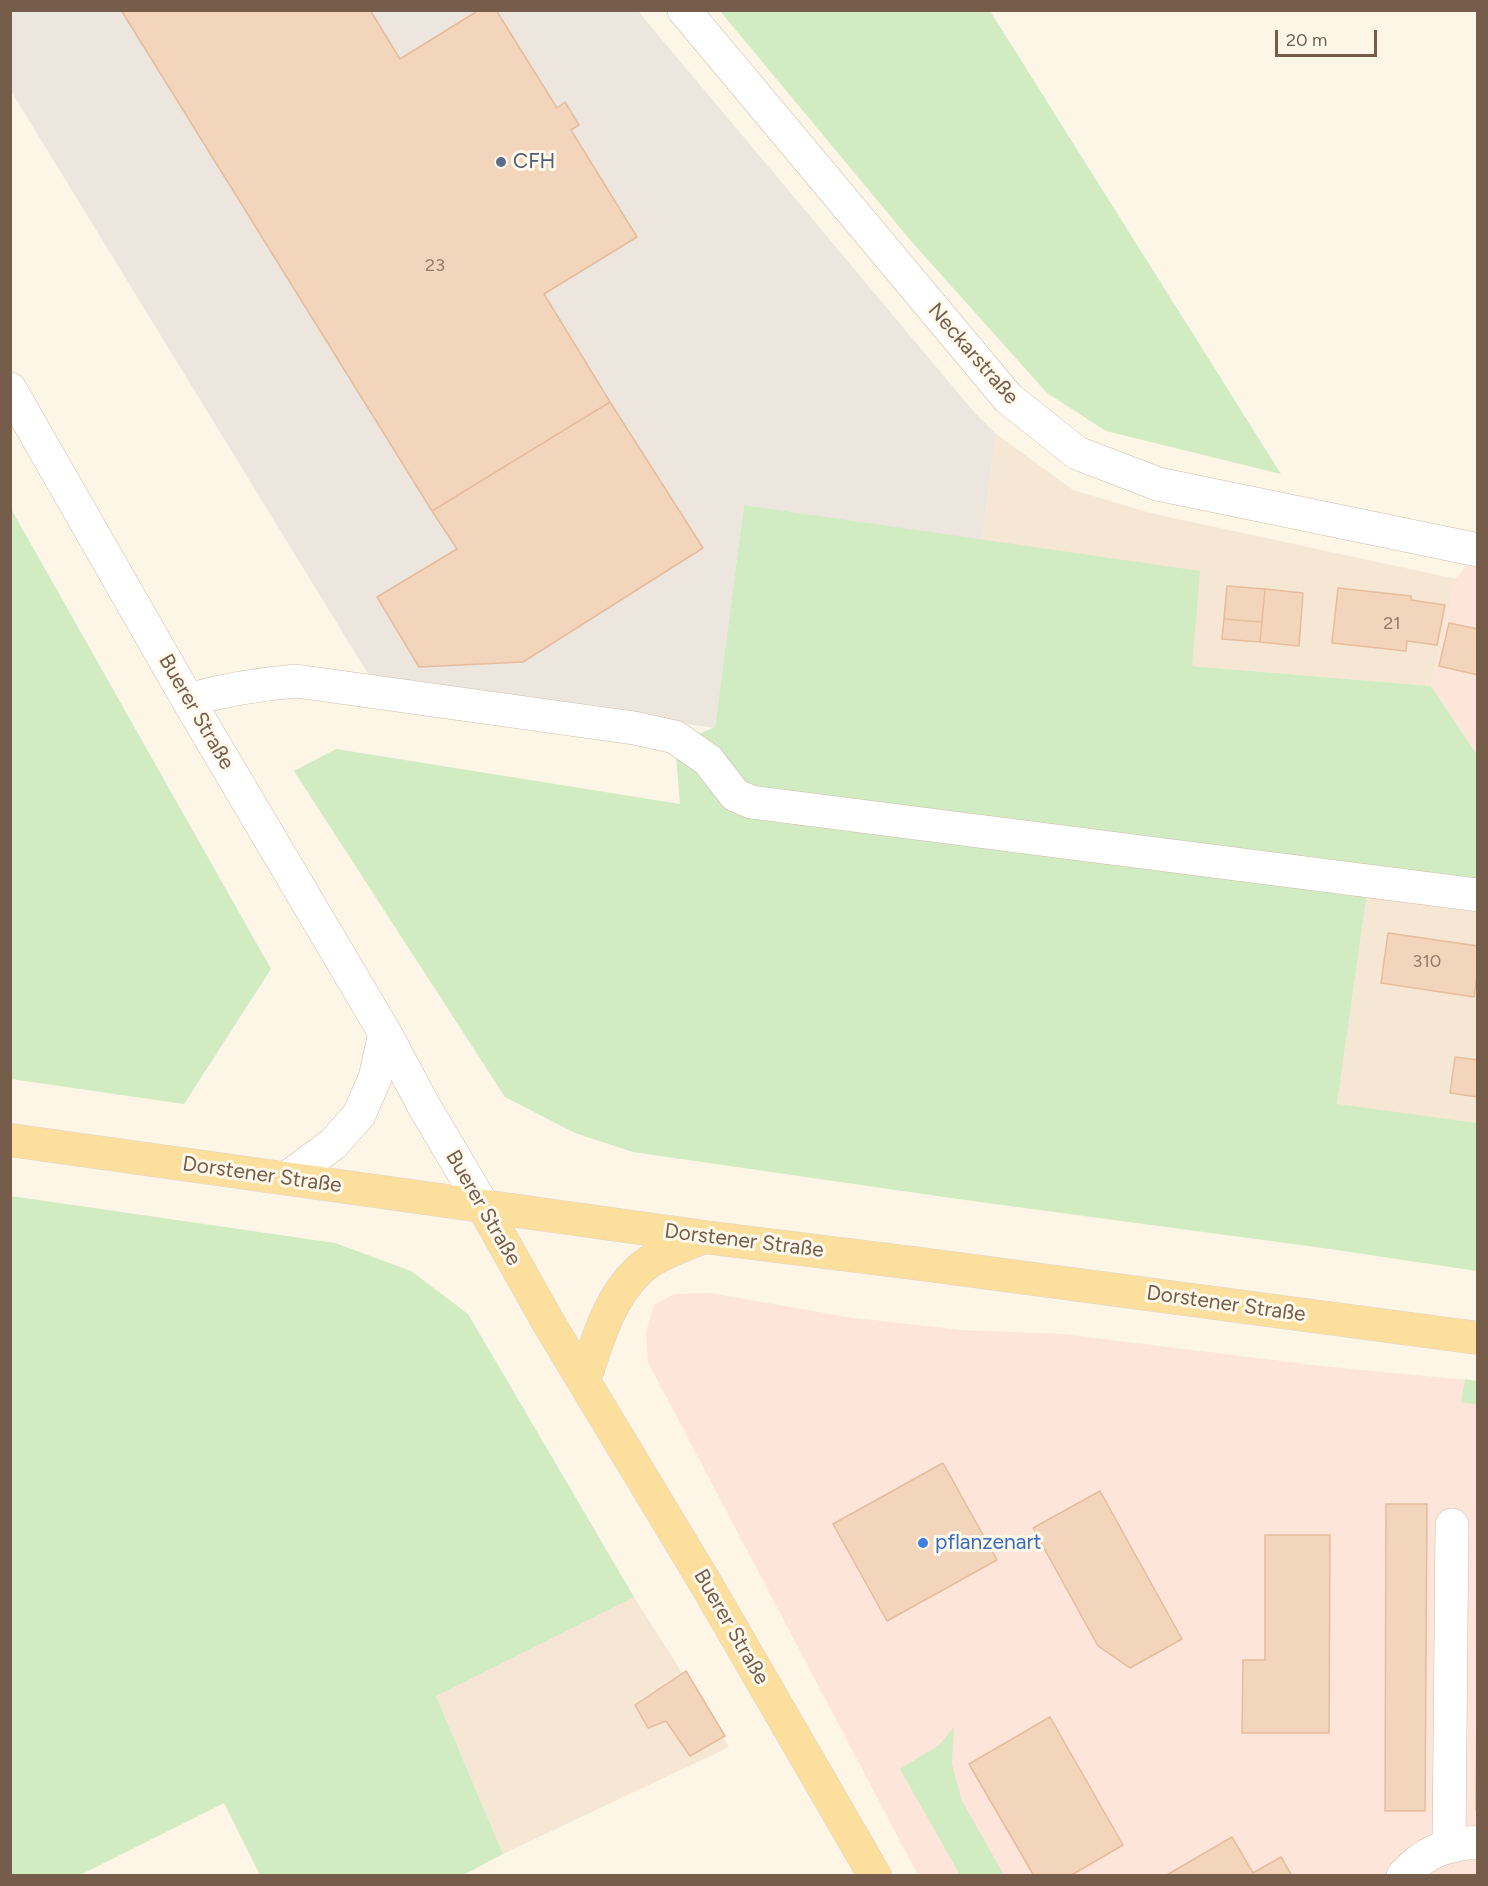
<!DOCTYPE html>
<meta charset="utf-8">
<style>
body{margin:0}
#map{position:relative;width:1488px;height:1886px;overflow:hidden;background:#fdf5e5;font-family:Figtree,sans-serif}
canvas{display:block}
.frame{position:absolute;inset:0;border:12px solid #765c4a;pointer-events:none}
.scale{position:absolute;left:1275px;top:30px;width:102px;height:27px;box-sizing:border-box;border:3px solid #765c4a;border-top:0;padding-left:8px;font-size:18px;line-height:21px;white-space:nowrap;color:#765c4a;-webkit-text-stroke:4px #fff9ec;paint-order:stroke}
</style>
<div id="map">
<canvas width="1488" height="1886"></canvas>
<div class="frame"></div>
<div class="scale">20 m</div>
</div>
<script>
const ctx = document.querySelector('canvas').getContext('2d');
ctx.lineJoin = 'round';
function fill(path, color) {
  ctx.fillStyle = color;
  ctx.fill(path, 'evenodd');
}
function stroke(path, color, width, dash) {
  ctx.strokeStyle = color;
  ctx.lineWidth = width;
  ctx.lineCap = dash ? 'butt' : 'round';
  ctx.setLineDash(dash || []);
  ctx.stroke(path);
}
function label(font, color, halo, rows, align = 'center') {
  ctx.font = font + ' Figtree,sans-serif';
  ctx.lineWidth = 6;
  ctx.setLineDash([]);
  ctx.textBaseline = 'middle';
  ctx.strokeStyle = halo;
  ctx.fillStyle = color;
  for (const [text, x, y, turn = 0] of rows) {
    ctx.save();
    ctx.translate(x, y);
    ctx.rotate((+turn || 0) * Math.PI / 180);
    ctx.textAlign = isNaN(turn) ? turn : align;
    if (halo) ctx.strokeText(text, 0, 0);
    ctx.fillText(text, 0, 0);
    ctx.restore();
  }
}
fill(new Path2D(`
 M996,434L1073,490L1150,513L1456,579L1431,686L1192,666L982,540Z
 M1370,872L1477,886V1123L1337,1105Z
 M634,1597L729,1747L503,1854L436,1696Z`), '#f5e7d3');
fill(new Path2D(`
 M1477,551V755L1431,686L1456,579Z
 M710,1293L853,1318L962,1330L1062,1334L1321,1366L1477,1381V1875H918L648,1362L646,1332L654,1305L675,1294Z`), '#fde6d9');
fill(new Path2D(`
 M11,11H638L974,412L996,434L982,540L744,505L715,728L373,682L11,91Z`), '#ede6df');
fill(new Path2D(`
 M720,11H990L1281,474L1106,431L1047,393L911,241Z
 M744,505L1200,571L1192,666L1431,686L1477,755V886L1370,872L1337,1104L1477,1123V1271L1323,1248L965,1200L633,1152L575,1133L505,1097L294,771L336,749L680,804L675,744L715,727Z
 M10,507L271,969L184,1104L11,1079Z
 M11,1196L335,1243L411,1271L468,1314L634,1597L436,1696L503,1854L463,1875H260L224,1803L80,1875H11Z
 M1465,1379L1477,1381V1405L1461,1402Z
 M954,1727L952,1764L962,1801L1004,1875H960L900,1769L939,1745Z`), '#d1ebc3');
const building = new Path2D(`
 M121,10H370L400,59L479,10H496L557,108L565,102L579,125L571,130L637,237L544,294L610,402L432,511Z
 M610,402L703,548L523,662L419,667L377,597L457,549L432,511Z
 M1227,586L1265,589L1262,622L1224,619Z
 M1338,588L1411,596V600L1445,605L1437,645L1407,641L1406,651L1332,643Z
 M1265,589L1303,593L1299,646L1260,642Z
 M1224,619L1262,622L1260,642L1222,639Z
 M1449,623L1478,629V675L1439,666Z
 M1388,933L1478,946V969L1474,997L1381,983Z
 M1455,1057L1478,1060V1097L1450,1093Z
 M943,1463L997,1560L887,1621L833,1524Z
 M1100,1491L1182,1639L1130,1668L1098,1646L1033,1528Z
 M1386,1504H1427L1425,1811H1385Z
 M1265,1535H1330L1329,1733H1242L1243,1660H1265Z
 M1478,1587V1810H1476Z
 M686,1671L725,1736L690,1756L666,1721L648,1728L635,1705Z
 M1050,1717L1123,1845L1070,1876H1034L969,1764Z
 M1232,1837L1253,1873L1281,1857L1292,1876H1165Z`);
fill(building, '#f3d5bc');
stroke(building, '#e6bc9c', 1.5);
const minor = new Path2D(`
 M684,10L1008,398L1077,453L1158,484L1478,550
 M10,389L188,700L385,1033L424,1106L483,1206
 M188,700C224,690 259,684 296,681L634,728L675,737L708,760L735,795L751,802L1478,895
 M287,1178L333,1144L359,1115L375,1078L385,1033
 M1449,1845L1452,1525
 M1403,1876C1425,1851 1445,1845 1478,1842`);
const major = new Path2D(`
 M10,1140L704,1237L921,1264L1478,1338
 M483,1206L548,1322L706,1584L875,1876
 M584,1381C597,1342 608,1299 639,1270C655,1255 684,1245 704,1237`);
stroke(minor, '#cfbdab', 34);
stroke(major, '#dbd5d0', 34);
stroke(minor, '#fff', 33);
stroke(major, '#fcde9d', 33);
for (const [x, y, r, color] of [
 [501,162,6,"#5c6f8a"],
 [923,1543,6,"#3f7fe0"]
]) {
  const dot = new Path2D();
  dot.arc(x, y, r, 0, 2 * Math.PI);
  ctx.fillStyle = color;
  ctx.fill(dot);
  stroke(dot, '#fff9ec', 2);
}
label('18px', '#957a66', null, [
 ["23",435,266],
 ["21",1392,624],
 ["310",1427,962]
]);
label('21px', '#4e5e75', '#fff9ec', [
 ["CFH",513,162]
], 'left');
label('21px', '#765c4a', '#fff9ec', [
 ["Neckarstraße",973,354,49],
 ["Buerer Straße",196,712,60],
 ["Dorstener Straße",262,1175,8],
 ["Buerer Straße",483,1208,60],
 ["Dorstener Straße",744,1241,7],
 ["Dorstener Straße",1226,1304,8],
 ["Buerer Straße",731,1627,60]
]);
label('21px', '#366cbe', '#fff9ec', [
 ["pflanzenart",935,1543]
], 'left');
</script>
